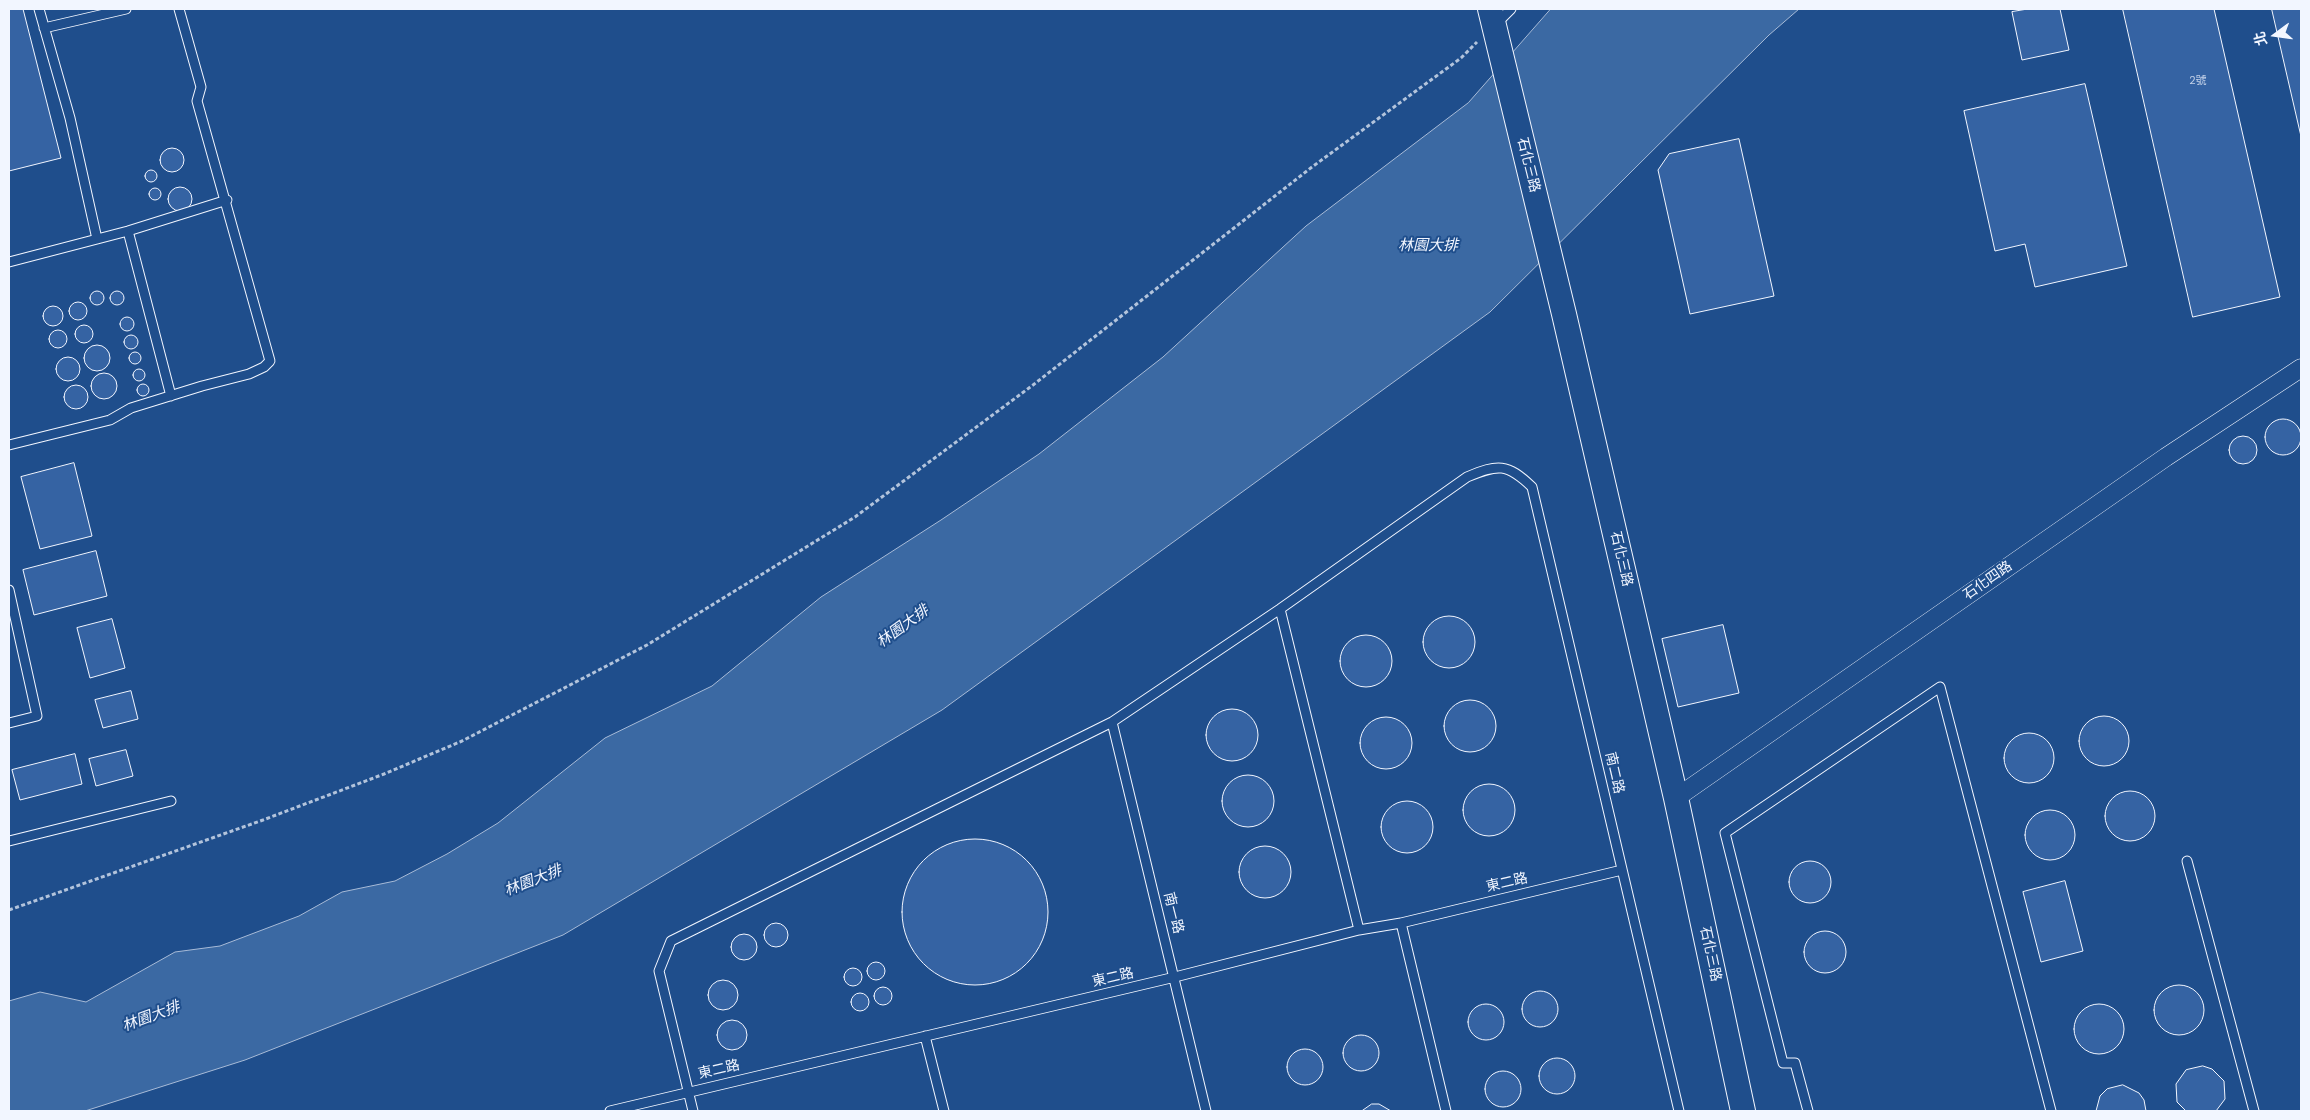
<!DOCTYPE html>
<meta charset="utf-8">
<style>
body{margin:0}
#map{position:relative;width:2310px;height:1120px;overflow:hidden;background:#1f4e8c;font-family:"DM Sans","Noto Sans TC",sans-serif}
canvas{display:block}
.frame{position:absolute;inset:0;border:10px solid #f2f6ff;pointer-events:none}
.north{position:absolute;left:2250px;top:10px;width:50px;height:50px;-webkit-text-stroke:4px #1f4e8c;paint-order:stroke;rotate:256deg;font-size:14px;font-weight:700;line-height:20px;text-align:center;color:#f2f6ff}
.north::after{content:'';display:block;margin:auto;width:18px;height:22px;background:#f2f6ff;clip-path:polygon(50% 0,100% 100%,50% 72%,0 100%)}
</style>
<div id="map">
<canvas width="2310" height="1120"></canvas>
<div class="frame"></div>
<div class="north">北</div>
</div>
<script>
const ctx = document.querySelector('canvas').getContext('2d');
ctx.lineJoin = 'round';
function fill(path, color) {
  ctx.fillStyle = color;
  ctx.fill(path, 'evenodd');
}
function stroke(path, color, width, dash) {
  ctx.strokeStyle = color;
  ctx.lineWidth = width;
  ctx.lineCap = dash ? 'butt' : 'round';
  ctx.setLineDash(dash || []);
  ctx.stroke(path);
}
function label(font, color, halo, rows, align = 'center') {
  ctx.font = font + ' "DM Sans","Noto Sans TC",sans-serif';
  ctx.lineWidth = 4;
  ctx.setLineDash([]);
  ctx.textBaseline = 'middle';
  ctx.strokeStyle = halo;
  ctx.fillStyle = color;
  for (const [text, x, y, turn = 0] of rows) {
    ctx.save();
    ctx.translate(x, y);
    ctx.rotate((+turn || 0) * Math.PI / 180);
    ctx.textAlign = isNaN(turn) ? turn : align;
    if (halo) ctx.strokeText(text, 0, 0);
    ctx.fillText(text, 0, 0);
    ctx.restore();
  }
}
const water = new Path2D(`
 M1551,9H1799L1769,35L1490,312L942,710L563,935L245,1060L85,1111H9V1001L40,992L86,1002L175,952L220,946L299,916L342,892L395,881L447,854L498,823L605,738L712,686L821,597L941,520L1039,454L1163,357L1306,226L1468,103Z`);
fill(water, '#3b69a3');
stroke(water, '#a8bbd7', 1);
const building = new Path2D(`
 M9,9H23L61,158L9,171Z
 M2028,9H2060L2069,50L2022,60L2012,12Z
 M2123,9H2214L2280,297L2193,317Z
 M2272,9H2301V136Z
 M2085,84L2127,266L2035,287L2025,244L1995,251L1964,111Z
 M1739,139L1774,296L1690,314L1658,170L1669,154Z
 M160 160a12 12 0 1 1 24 0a12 12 0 1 1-24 0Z
 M145 176a6 6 0 1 1 12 0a6 6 0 1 1-12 0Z
 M168 199a12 12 0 1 1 24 0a12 12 0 1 1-24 0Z
 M149 194a6 6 0 1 1 12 0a6 6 0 1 1-12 0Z
 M90 298a7 7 0 1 1 14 0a7 7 0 1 1-14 0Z
 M110 298a7 7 0 1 1 14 0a7 7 0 1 1-14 0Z
 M69 311a9 9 0 1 1 18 0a9 9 0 1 1-18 0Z
 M43 316a10 10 0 1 1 20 0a10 10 0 1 1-20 0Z
 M120 324a7 7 0 1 1 14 0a7 7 0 1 1-14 0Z
 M75 334a9 9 0 1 1 18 0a9 9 0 1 1-18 0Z
 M49 339a9 9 0 1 1 18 0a9 9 0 1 1-18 0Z
 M124 342a7 7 0 1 1 14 0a7 7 0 1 1-14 0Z
 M84 358a13 13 0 1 1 26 0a13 13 0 1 1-26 0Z
 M129 358a6 6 0 1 1 12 0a6 6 0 1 1-12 0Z
 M56 369a12 12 0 1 1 24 0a12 12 0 1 1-24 0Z
 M133 375a6 6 0 1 1 12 0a6 6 0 1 1-12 0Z
 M91 386a13 13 0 1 1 26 0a13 13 0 1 1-26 0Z
 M137 390a6 6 0 1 1 12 0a6 6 0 1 1-12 0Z
 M64 397a12 12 0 1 1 24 0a12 12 0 1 1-24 0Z
 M2265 437a18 18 0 1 1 36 0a18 18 0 1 1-36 0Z
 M2229 450a14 14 0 1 1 28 0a14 14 0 1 1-28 0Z
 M74,463L92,536L40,549L21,477Z
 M96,551L107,596L34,615L23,570Z
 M1423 642a26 26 0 1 1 52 0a26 26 0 1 1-52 0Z
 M112,619L125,668L90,678L77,628Z
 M1723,625L1739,693L1678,707L1662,639Z
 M1340 661a26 26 0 1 1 52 0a26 26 0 1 1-52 0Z
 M131,691L138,719L103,728L95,700Z
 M1444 726a26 26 0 1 1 52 0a26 26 0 1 1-52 0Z
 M1206 735a26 26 0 1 1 52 0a26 26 0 1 1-52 0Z
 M2079 741a25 25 0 1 1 50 0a25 25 0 1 1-50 0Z
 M1360 743a26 26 0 1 1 52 0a26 26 0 1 1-52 0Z
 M2004 758a25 25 0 1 1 50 0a25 25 0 1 1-50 0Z
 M126,750L133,776L96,786L89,759Z
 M75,754L82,784L20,800L12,770Z
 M1222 801a26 26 0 1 1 52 0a26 26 0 1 1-52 0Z
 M1463 810a26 26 0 1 1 52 0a26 26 0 1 1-52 0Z
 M2105 816a25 25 0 1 1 50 0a25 25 0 1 1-50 0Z
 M1381 827a26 26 0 1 1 52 0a26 26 0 1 1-52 0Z
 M2025 835a25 25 0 1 1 50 0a25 25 0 1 1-50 0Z
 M902 912a73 73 0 1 1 146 0a73 73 0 1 1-146 0Z
 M1239 872a26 26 0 1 1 52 0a26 26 0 1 1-52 0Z
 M1789 882a21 21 0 1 1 42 0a21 21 0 1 1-42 0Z
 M2065,881L2083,951L2041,962L2023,892Z
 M764 935a12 12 0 1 1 24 0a12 12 0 1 1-24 0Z
 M1804 952a21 21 0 1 1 42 0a21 21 0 1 1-42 0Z
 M731 947a13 13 0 1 1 26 0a13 13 0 1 1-26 0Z
 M867 971a9 9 0 1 1 18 0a9 9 0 1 1-18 0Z
 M844 977a9 9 0 1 1 18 0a9 9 0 1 1-18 0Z
 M708 995a15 15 0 1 1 30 0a15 15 0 1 1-30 0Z
 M2154 1010a25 25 0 1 1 50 0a25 25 0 1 1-50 0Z
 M874 996a9 9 0 1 1 18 0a9 9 0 1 1-18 0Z
 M1522 1009a18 18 0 1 1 36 0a18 18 0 1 1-36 0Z
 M851 1002a9 9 0 1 1 18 0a9 9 0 1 1-18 0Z
 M2074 1029a25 25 0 1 1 50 0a25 25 0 1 1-50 0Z
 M1468 1022a18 18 0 1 1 36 0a18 18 0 1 1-36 0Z
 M717 1035a15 15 0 1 1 30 0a15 15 0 1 1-30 0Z
 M1343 1053a18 18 0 1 1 36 0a18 18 0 1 1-36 0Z
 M1287 1067a18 18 0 1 1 36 0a18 18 0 1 1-36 0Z
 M1539 1076a18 18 0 1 1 36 0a18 18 0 1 1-36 0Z
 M2203,1066L2212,1069L2224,1081L2225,1099L2216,1111H2186L2177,1102L2176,1084L2186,1070Z
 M1485 1089a18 18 0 1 1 36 0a18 18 0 1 1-36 0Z
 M2123,1085L2139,1093L2144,1100L2146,1111H2096L2100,1096L2107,1089Z
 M1372,1104H1379L1391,1111H1362Z`);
fill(building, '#3563a3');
stroke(building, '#f2f6ff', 1);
const lane = new Path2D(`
 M39,9L70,118L97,239
 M1497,23L1511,9
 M44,28L126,9
 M128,231L171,396
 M9,262L128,231L227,200
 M9,445L110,420L131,408L202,386L249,374L264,367L270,361L197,101L201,87L179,9
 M9,590L37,716L9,723
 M1280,609L1359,930
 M1112,722L1206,1111
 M9,841L171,801
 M2187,861L2254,1111
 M1401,923L1446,1111
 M925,1036L944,1111
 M610,1111L1175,977L1359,930L1401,923L1622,870
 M693,1111L659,971L671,941L1112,722L1280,609L1467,477C1498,464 1507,463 1532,487L1679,1111
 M1808,1111L1795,1063H1783L1725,833L1940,687L2051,1111`);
const street = new Path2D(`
 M1676,798L2166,457L2301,368`);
const secondary = new Path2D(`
 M1490,9L1564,314L1676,798L1743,1111`);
stroke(lane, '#f2f6ff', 11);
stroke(street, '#f2f6ff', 19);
stroke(secondary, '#f2f6ff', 26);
stroke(new Path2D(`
 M9,910L263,820L384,774L462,741L647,645L855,517L1033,385L1312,167L1461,58L1477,42`), '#b3c4dc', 3, [4, 2.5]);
stroke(lane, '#1f4e8c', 9);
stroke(street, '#1f4e8c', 18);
stroke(secondary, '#1f4e8c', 24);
label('11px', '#c3d1e8', null, [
 ["2號",2198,81]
]);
label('14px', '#f2f6ff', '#1f4e8c', [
 ["石化三路",1528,165,76],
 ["石化三路",1621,559,77],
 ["石化四路",1988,581,-35],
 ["南二路",1614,773,77],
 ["東二路",1507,883,-13],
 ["南一路",1173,913,76],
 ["石化三路",1710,954,78],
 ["東二路",1113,978,-13],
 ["東二路",719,1070,-13]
]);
label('italic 15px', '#f2f6ff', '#1f4e8c', [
 ["林園大排",1428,246],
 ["林園大排",903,627,-36],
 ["林園大排",533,881,-21],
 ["林園大排",151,1017,-20]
]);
</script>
